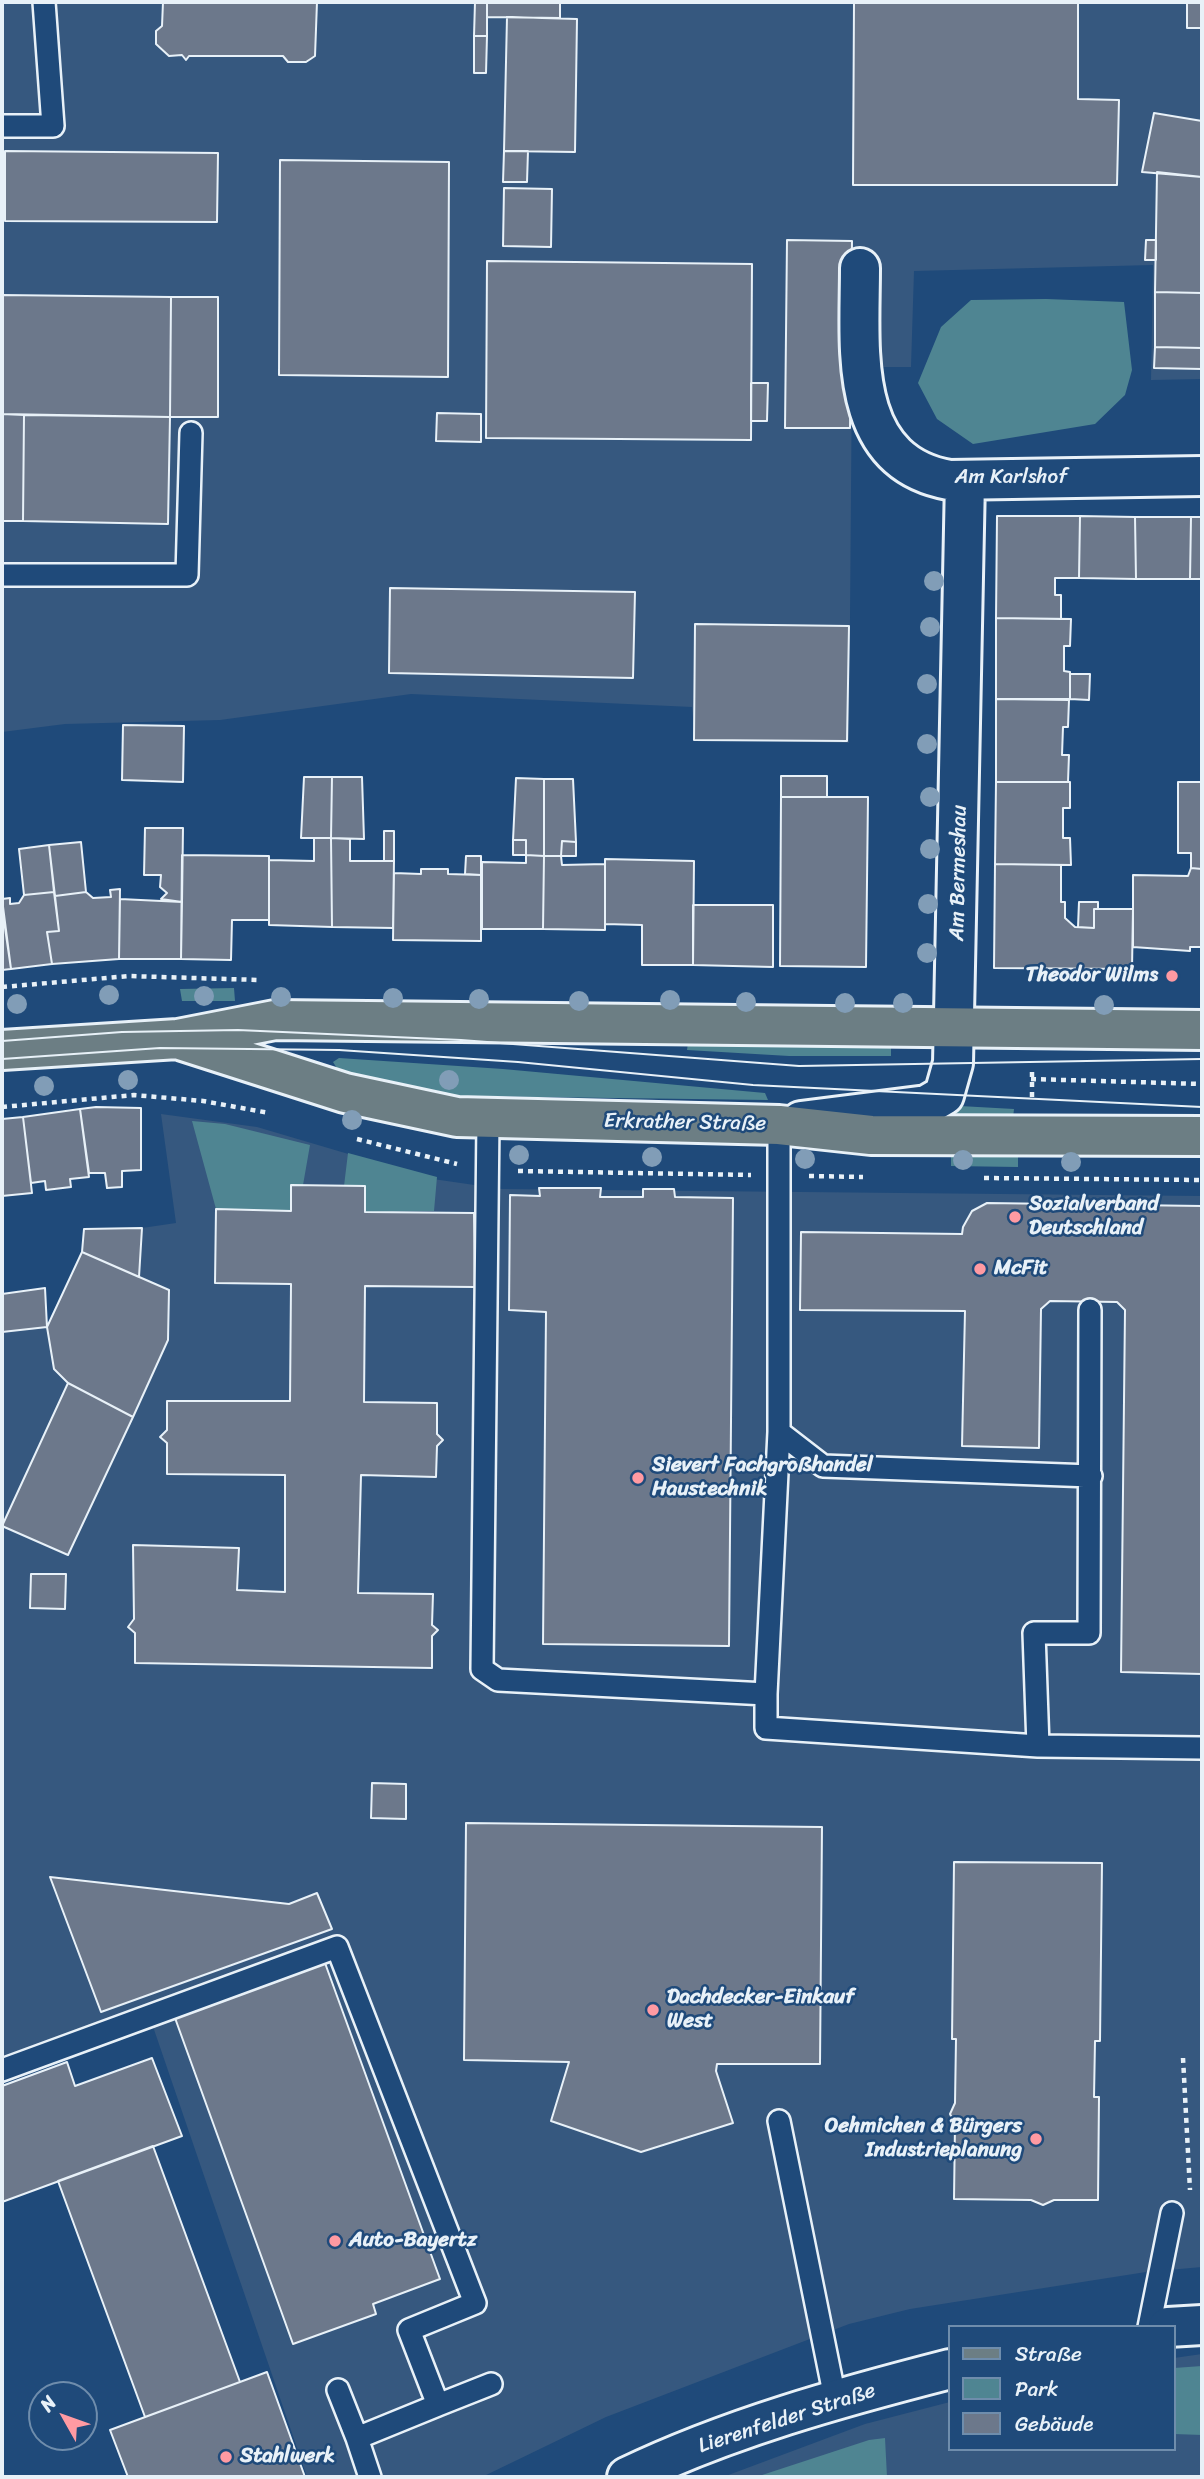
<!DOCTYPE html>
<meta charset="utf-8">
<style>
body{margin:0}
#map{position:relative;width:1204px;height:2479px;overflow:hidden;background:#1f4a7a;font-family:Sriracha,sans-serif}
canvas{display:block}
.frame{position:absolute;inset:0;border:4px solid #e8f1f8;pointer-events:none}
.legend{position:absolute;left:948px;top:2325px;width:228px;height:126px;box-sizing:border-box;background:#1f4a7a;border:2px solid #6f8dac;margin:0;padding:9px 12px;list-style:none;font-size:21px;color:#e8f1f8}
.legend li{display:flex;align-items:center;gap:14px;height:35px}
.legend b{width:35px;border:2px solid #6f8dac}
.north{position:absolute;left:28px;top:2381px;width:70px;height:70px;box-sizing:border-box;background:#1f4a7a;border:2px solid #6f8dac;border-radius:50%;rotate:310deg;font-size:19px;font-weight:700;line-height:28px;text-align:center;color:#e8f1f8}
.north::after{content:'';display:block;margin:auto;width:24px;height:32px;background:#ff9aa2;clip-path:polygon(50% 0,100% 100%,50% 72%,0 100%)}
</style>
<div id="map">
<canvas width="1204" height="2479"></canvas>
<div class="frame"></div>
<ul class="legend">
<li><b style="height:9px;background:#6c7e84"></b>Straße</li>
<li><b style="height:19px;background:#4f8592"></b>Park</li>
<li><b style="height:19px;background:#6c788b"></b>Gebäude</li>
</ul>
<div class="north">N</div>
</div>
<script>
const ctx = document.querySelector('canvas').getContext('2d');
ctx.lineJoin = 'round';
function fill(path, color) {
  ctx.fillStyle = color;
  ctx.fill(path, 'evenodd');
}
function stroke(path, color, width, dash) {
  ctx.strokeStyle = color;
  ctx.lineWidth = width;
  ctx.lineCap = dash ? 'butt' : 'round';
  ctx.setLineDash(dash || []);
  ctx.stroke(path);
}
function label(font, color, halo, rows, align = 'center') {
  ctx.font = font + ' Sriracha,sans-serif';
  ctx.lineWidth = 5;
  ctx.setLineDash([]);
  ctx.textBaseline = 'middle';
  ctx.strokeStyle = halo;
  ctx.fillStyle = color;
  for (const [text, x, y, turn = 0] of rows) {
    ctx.save();
    ctx.translate(x, y);
    ctx.rotate((+turn || 0) * Math.PI / 180);
    ctx.textAlign = isNaN(turn) ? turn : align;
    if (halo) ctx.strokeText(text, 0, 0);
    ctx.fillText(text, 0, 0);
    ctx.restore();
  }
}
fill(new Path2D(`
 M2,2H1202V379L1151,380L1153,265L914,271L911,367H852L849,743L695,739L692,707L411,694L220,720L65,724L2,732Z
 M161,1114L257,1127L433,1179L502,1189L1202,1196V2267L1146,2272L910,2309L849,2324L606,2417L482,2477H307L147,2009L2,2063V1332L47,1327L82,1252L139,1277L142,1228L176,1223Z
 M1202,2354V2477H723L865,2424L950,2402V2449H1174V2358Z`), '#36587f');
fill(new Path2D(`
 M1046,299L1124,302L1132,370L1125,395L1095,424L973,444L937,419L918,383L941,327L971,300Z
 M234,988L235,1001H182L180,989Z
 M688,1043L891,1046V1056H789L687,1050Z
 M339,1058L503,1069L765,1093L768,1100L460,1096L383,1084L338,1070L333,1062Z
 M960,1106L1014,1109L1013,1118L952,1116L951,1113Z
 M192,1121L225,1124L310,1145L303,1185L291,1186V1211L216,1209Z
 M348,1153L437,1177L434,1211L365,1212L364,1186H344Z
 M951,1153L1018,1154V1167L951,1166Z
 M1202,2366V2435L1174,2434V2368Z
 M885,2438L887,2477H756L869,2440Z`), '#4f8592');
const building = new Path2D(`
 M163,2H317L315,56L306,62H288L283,56H189L186,60L182,55L169,56L156,44V31L162,26Z
 M475,2H487V36H474Z
 M487,2H560V18L487,17Z
 M854,2H1078V99L1119,100L1117,185H853Z
 M1187,2H1202V28H1187Z
 M507,17L577,19L575,152L504,151Z
 M474,36H487L486,73H474Z
 M1154,113L1202,121V177L1142,172Z
 M5,151L218,153L217,222L5,221Z
 M504,151H528L527,182H503Z
 M280,160L449,162L448,377L279,375Z
 M1157,172L1202,177V293L1155,292Z
 M504,188L552,189L551,247L503,246Z
 M787,240L852,241L850,428H785Z
 M1146,240H1156V260H1145Z
 M487,261L752,264L751,440L486,438Z
 M1155,292L1202,293V348L1155,347Z
 M2,295L171,297L170,417L2,414Z
 M171,297H218V417H170Z
 M1155,347L1202,348V369L1154,368Z
 M751,383H768L767,421H751Z
 M437,413L481,414V442L436,441Z
 M2,414L24,415L23,521H2Z
 M24,415L170,417L168,524L23,521Z
 M997,516H1080L1079,578H1055V595H1061V619L996,618Z
 M1080,516L1135,517L1136,579L1079,578Z
 M1135,517H1191L1190,579H1136Z
 M1191,517H1202V579H1190Z
 M390,588L635,592L633,678L389,673Z
 M996,618L1071,619L1070,646H1064V671L1070,672V699H996Z
 M695,624L849,626L847,741L694,740Z
 M1070,674H1090L1089,700L1070,699Z
 M996,699L1069,700L1068,727H1063L1062,755H1069L1068,782H996Z
 M123,725L184,726L183,782L122,780Z
 M781,776H827V797H781Z
 M304,777H332L331,838H301Z
 M332,777H362L364,839L331,838Z
 M516,778L544,779V856L526,855V840H513Z
 M544,779H573L576,842L562,841L561,856H544Z
 M996,782H1070V808H1063V838H1070L1071,865L995,864Z
 M1178,782H1202V869L1191,868V853H1178Z
 M781,797H868L866,967L780,966Z
 M145,828H183L182,902L161,899L167,893L160,887L161,875H144Z
 M384,831H394V861H384Z
 M314,838H331L332,927L269,925V860L314,861Z
 M331,838L350,839V861H394L393,928L332,927Z
 M513,840H526V855H513Z
 M562,841L576,842V856H561Z
 M81,842L86,892L55,896L49,845Z
 M49,845L54,892L24,895L19,849Z
 M182,855L269,856V920H232L231,960L181,959Z
 M526,855L544,856L543,929H482V862L526,863Z
 M466,856H481V875L465,874Z
 M544,856H561L562,865L605,864V930L543,929Z
 M605,859L694,861L693,965H642V925L605,924Z
 M995,864L1061,865V902H1065V918L1075,927L1094,928V909H1133L1132,969L994,968Z
 M1191,868L1202,869V947H1190V951L1133,947V875L1188,876Z
 M421,869H448V874L481,875V941L393,940L394,873L421,874Z
 M120,889L119,959L52,964L47,932L59,931L55,896L86,892L93,898L111,897L110,890Z
 M54,892L59,931L47,932L52,964L11,969L2,899L10,898V904L19,903L24,895Z
 M120,899L182,902L181,959H119Z
 M1079,902H1098V909H1094V928L1078,927Z
 M693,905H773V967L693,965Z
 M2,907L11,969L2,970Z
 M96,1107L141,1108V1170L122,1171V1187L107,1188L105,1173H89L80,1109Z
 M80,1109L89,1177L70,1179L71,1187L46,1190L45,1181L31,1183L23,1117Z
 M23,1117L32,1193L2,1196V1119Z
 M291,1185L365,1186V1212L474,1213L475,1287L365,1286L364,1402L437,1403V1434L443,1440L437,1446L436,1477L361,1475L358,1593L433,1594L432,1625L438,1630L432,1636V1668L135,1663V1633L128,1627L134,1619L133,1545L239,1548L237,1590L285,1592V1475L167,1474V1443L160,1437L167,1430V1401H290L291,1284L215,1283L216,1209L291,1211Z
 M539,1188H601L600,1197H643V1189H674L675,1197L733,1198L729,1646L543,1644L546,1312L509,1310L510,1195L540,1196Z
 M987,1203L1202,1206V1674L1121,1672L1125,1310L1117,1302L1050,1301L1041,1309L1039,1448L962,1446L965,1311L800,1310L801,1232L962,1234L963,1227L972,1211Z
 M142,1228L139,1277L82,1252L84,1229Z
 M82,1252L169,1290L168,1340L133,1417L68,1383L54,1369L47,1327Z
 M45,1288L47,1327L2,1332V1294Z
 M68,1383L133,1417L68,1555L2,1526Z
 M31,1574H66L65,1609L30,1608Z
 M372,1783L406,1784V1819L371,1818Z
 M466,1823L822,1827L820,2064H717L716,2071L733,2123L641,2152L551,2121L569,2062L464,2060Z
 M954,1862L1102,1863L1100,2041H1095L1094,2097H1099L1098,2200H1054L1043,2205L1031,2200L954,2199L955,2124L950,2114L955,2103L956,2039H952Z
 M50,1877L289,1904L317,1893L332,1929L101,2012Z
 M325,1963L440,2279L373,2304L376,2314L293,2344L175,2018Z
 M152,2058L182,2136L2,2202V2086L67,2062L75,2086Z
 M153,2146L240,2382L145,2417L58,2181Z
 M267,2372L305,2477H128L110,2430Z`);
fill(building, '#6c788b');
stroke(building, '#e8f1f8', 2);
const lane = new Path2D(`
 M2,126H53L44,2
 M2,575H187L191,433
 M488,1120L482,1669L498,1680L766,1694L779,1432V1125
 M779,1432L823,1466L1091,1476
 M766,1694V1728L1038,1746L1202,1748
 M1038,1746L1034,1633H1089L1090,1310
 M2,2070L337,1947L475,2303L409,2330L438,2405L357,2438L370,2477
 M779,2121L835,2398
 M1149,2327L1172,2213
 M338,2390L357,2438
 M438,2405L491,2384`);
const street = new Path2D(`
 M860,268C860,348 846,461 949,480L1202,476
 M801,1121L927,1105L944,1095L953,1063L965,480
 M1168,2327L1202,2325
 M627,2477C729,2428 841,2397 950,2369`);
const primary = new Path2D(`
 M183,1041L345,1093L457,1117L779,1125L871,1135L1202,1136
 M2,1050L178,1039L275,1020L1202,1030`);
stroke(lane, '#e8f1f8', 26);
stroke(street, '#e8f1f8', 44);
stroke(primary, '#e8f1f8', 44);
stroke(new Path2D(`
 M2,987L129,976L259,980
 M1031,1079L1202,1084
 M1032,1097V1068
 M2,1107L134,1095L203,1101L269,1113
 M357,1139L457,1164
 M518,1171L751,1175
 M809,1176L863,1177
 M984,1178L1202,1180
 M1183,2058L1190,2190`), '#e8f1f8', 4.5, [5, 5]);
stroke(lane, '#1f4a7a', 21);
stroke(street, '#1f4a7a', 38);
stroke(primary, '#6c7e84', 38);
stroke(new Path2D(`
 M2,1041L122,1032L238,1030L461,1040L799,1066L1202,1059
 M2,1059L160,1048L339,1050L518,1062L753,1085L1202,1107`), '#e8f1f8', 2);
ctx.fillStyle = '#819db7';
for (const [x, y] of [
 [934,581],
 [930,627],
 [927,684],
 [927,744],
 [930,797],
 [930,849],
 [928,904],
 [927,953],
 [109,995],
 [204,996],
 [281,997],
 [393,998],
 [479,999],
 [670,1000],
 [579,1001],
 [746,1002],
 [845,1003],
 [903,1003],
 [17,1004],
 [1104,1005],
 [128,1080],
 [449,1080],
 [44,1086],
 [352,1120],
 [519,1155],
 [652,1157],
 [805,1159],
 [963,1160],
 [1071,1162]
]) {
  ctx.beginPath();
  ctx.arc(x, y, 10, 0, 2 * Math.PI);
  ctx.fill();
}
for (const [x, y, r, color] of [
 [1172,976,7,"#ff9aa2"],
 [1015,1217,7,"#ff9aa2"],
 [980,1269,7,"#ff9aa2"],
 [638,1478,7,"#ff9aa2"],
 [653,2010,7,"#ff9aa2"],
 [1036,2139,7,"#ff9aa2"],
 [335,2241,7,"#ff9aa2"],
 [226,2457,7,"#ff9aa2"]
]) {
  const dot = new Path2D();
  dot.arc(x, y, r, 0, 2 * Math.PI);
  ctx.fillStyle = color;
  ctx.fill(dot);
  stroke(dot, '#1f4a7a', 2.5);
}
label('21px', '#e8f1f8', '#1f4a7a', [
 ["Am Karlshof",1011,478],
 ["Am Bermeshau",959,873,-89],
 ["Erkrather Straße",685,1123,1],
 ["Lierenfelder Straße",787,2419,-18]
]);
label('bold 21px', '#e8f1f8', '#1f4a7a', [
 ["Theodor Wilms",1158,976,"right"],
 ["Sozialverband",1029,1205],
 ["Deutschland",1029,1229],
 ["McFit",994,1269],
 ["Sievert Fachgroßhandel",652,1466],
 ["Haustechnik",652,1490],
 ["Dachdecker-Einkauf",667,1998],
 ["West",667,2022],
 ["Oehmichen & Bürgers",1022,2127,"right"],
 ["Industrieplanung",1022,2151,"right"],
 ["Auto-Bayertz",349,2241],
 ["Stahlwerk",240,2457]
], 'left');
</script>
